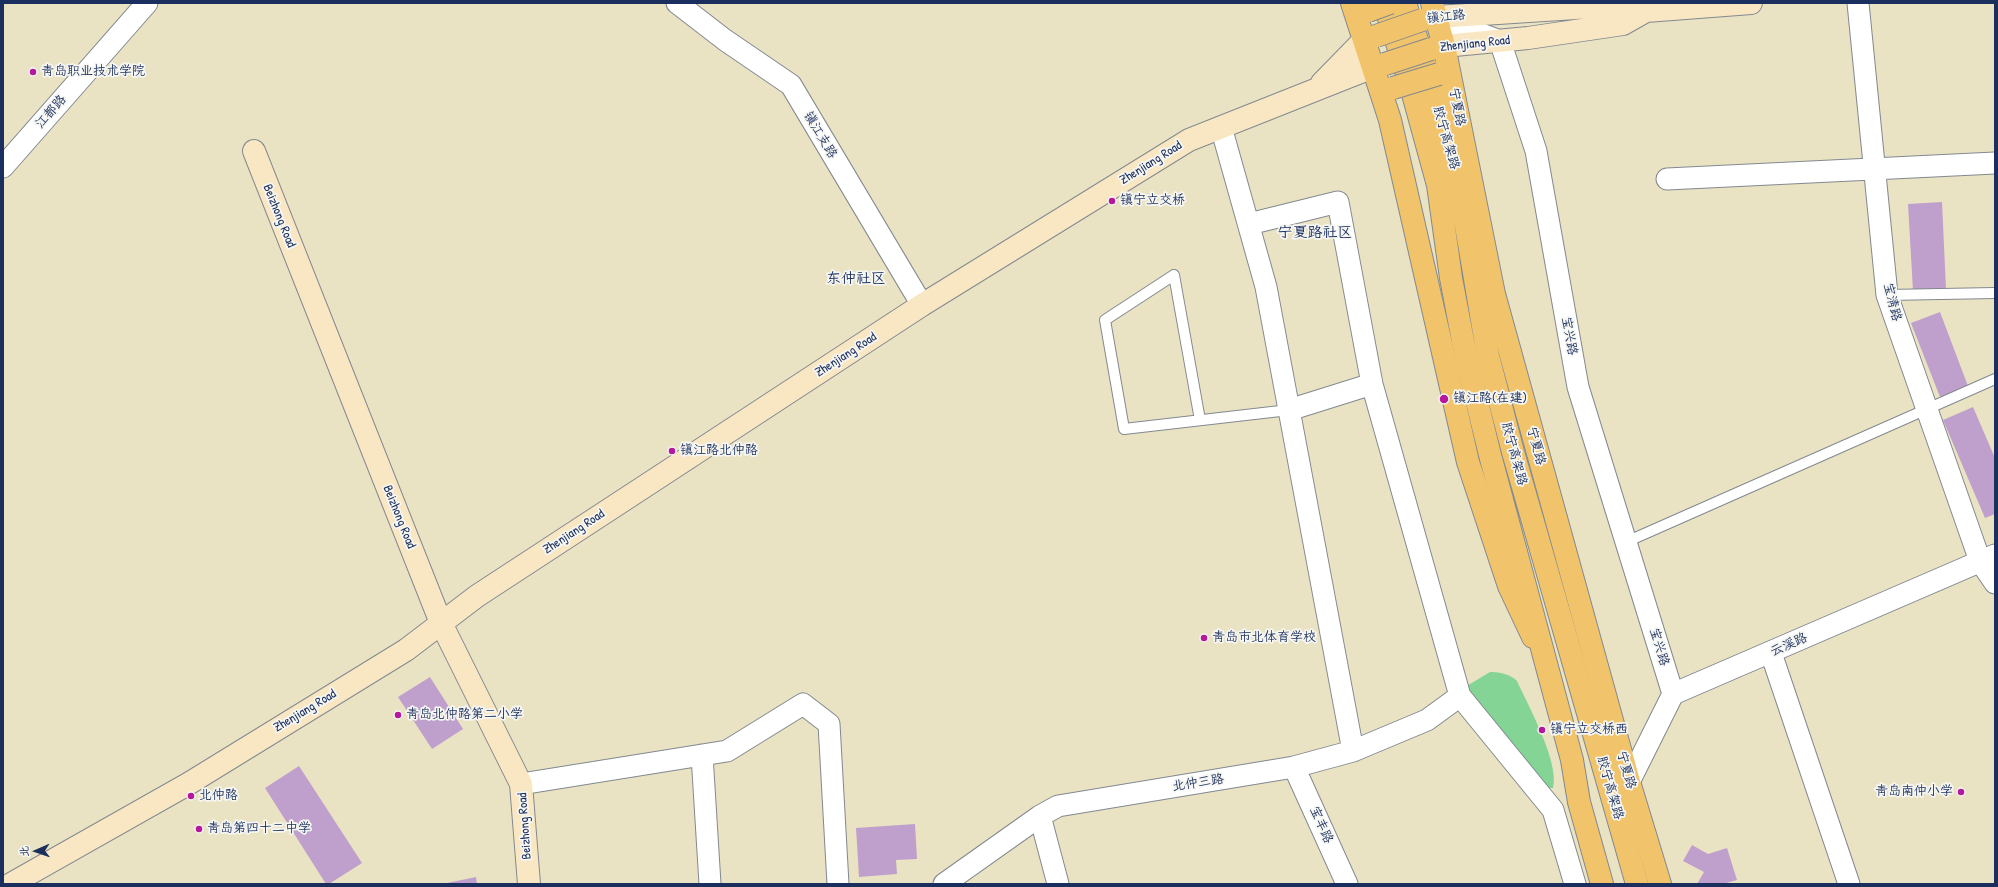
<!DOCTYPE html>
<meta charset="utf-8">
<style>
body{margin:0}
#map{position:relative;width:1998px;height:887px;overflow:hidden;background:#eae3c3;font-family:"Patrick Hand","LXGW WenKai TC",sans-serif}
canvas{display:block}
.frame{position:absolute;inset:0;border:4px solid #1b2f5e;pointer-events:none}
.north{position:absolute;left:16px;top:831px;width:40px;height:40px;-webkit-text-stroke:3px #f6f6f2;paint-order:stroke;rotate:268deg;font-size:11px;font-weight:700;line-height:16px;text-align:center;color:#1b2f5e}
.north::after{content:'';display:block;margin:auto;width:14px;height:18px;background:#1b2f5e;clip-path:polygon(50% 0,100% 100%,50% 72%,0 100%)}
</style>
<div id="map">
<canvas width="1998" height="887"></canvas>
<div class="frame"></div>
<div class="north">北</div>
</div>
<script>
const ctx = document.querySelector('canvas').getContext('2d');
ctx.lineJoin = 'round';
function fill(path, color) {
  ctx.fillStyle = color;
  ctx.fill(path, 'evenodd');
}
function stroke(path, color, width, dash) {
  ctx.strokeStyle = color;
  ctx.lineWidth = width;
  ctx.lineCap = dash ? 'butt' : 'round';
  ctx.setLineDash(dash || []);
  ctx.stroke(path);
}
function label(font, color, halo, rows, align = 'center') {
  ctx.font = font + ' "Patrick Hand","LXGW WenKai TC",sans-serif';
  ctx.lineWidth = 3.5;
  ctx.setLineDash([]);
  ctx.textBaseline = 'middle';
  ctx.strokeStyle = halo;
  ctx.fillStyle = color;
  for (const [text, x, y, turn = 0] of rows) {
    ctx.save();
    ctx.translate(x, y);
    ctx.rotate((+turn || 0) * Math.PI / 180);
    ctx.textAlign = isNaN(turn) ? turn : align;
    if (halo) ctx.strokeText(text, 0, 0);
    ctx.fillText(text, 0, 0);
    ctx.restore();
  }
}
fill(new Path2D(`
 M1490,672C1500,672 1510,674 1517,681C1528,705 1560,763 1553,788H1545L1465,687Z`), '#84d595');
fill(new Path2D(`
 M1942,202L1946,289L1913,291L1908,204Z
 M1940,312L1968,386L1940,397L1911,323Z
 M1973,407L1995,458V514L1985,518L1943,420Z
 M430,677L463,729L432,749L398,697Z
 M299,766L362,863L329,884H326L265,788Z
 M915,824L917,859L896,860L897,874L859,877L856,828Z
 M1692,845L1708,854L1727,848L1737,880L1723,884H1697L1704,872L1683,861Z
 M476,877L477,884H447V883Z`), '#bfa0cd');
const lane = new Path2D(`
 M1887,295L1995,293
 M1200,420L1174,275L1105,320L1124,429L1289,410
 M1626,542L1995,379`);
const street = new Path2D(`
 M677,3L725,40L791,85L922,305
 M1858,3L1887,295L1980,561L1995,583
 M1436,17L1500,41L1536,151L1578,387L1673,694
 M1221,127L1266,287L1353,751
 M3,167L147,3
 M1667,179L1995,163
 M1249,224L1338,202L1372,384L1460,696L1553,810L1575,884
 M1289,410L1372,384
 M1771,653L1849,884
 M702,755L710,884
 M1294,767L1347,884
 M1629,782L1673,694L1995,555
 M521,784L727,751L803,704L829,724L838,884
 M1040,816L1058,884
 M944,884L1040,816L1058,806L1294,767L1353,751L1427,720L1460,696`);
const secondary = new Path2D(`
 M1436,17L1622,5L1646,11L1751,3
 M1444,46L1528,38L1623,24L1646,11
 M1322,83L1364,40
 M254,151L441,623L521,784L529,884
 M11,884L188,784L406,650L477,596L922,305L1189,140L1373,67`);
const primary = new Path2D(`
 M1352,3L1390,120L1468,462L1509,586L1533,637
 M1432,3L1444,46L1494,294L1629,782L1660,884`);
const highway = new Path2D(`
 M1384,3L1410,83L1438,185L1451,278L1466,357L1490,455L1572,760L1579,802L1602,884
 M1405,3L1429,77L1459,184L1488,356L1513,452L1637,884`);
stroke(lane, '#828990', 12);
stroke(street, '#828990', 23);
stroke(secondary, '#828990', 24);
stroke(primary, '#828990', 24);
stroke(highway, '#828990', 24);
stroke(lane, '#fff', 10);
stroke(street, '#fff', 21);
stroke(secondary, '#f9e7c3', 22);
stroke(primary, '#f1c36a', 22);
stroke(highway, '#f1c36a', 22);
const primaryBridge = new Path2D(`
 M1368,11L1390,3
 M1376,36L1422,20
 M1385,64L1431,49
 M1393,88L1439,74`);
stroke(primaryBridge, '#828990', 24, []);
stroke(primaryBridge, '#f1c36a', 22);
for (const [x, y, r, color] of [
 [33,72,4,"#b5179e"],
 [1112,201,4,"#b5179e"],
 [1444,399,5,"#b5179e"],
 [672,451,4,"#b5179e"],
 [1204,638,4,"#b5179e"],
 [398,715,4,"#b5179e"],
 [1542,730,4,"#b5179e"],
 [1961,792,4,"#b5179e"],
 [191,796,4,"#b5179e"],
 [199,829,4,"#b5179e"]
]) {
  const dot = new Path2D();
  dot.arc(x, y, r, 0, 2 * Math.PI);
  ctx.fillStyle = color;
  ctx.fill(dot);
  stroke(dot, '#f6f6f2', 1.5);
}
label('13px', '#1b2f5e', '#f6f6f2', [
 ["镇江路",1446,17,-6],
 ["Zhenjiang Road",1475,44,-6],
 ["宁夏路",1457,107,79],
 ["江都路",51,112,-49],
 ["镇江支路",820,135,59],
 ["胶宁高架路",1446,138,74],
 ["Zhenjiang Road",1151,163,-32],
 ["Beizhong Road",279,216,68],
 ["宝清路",1892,302,76],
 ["宝兴路",1569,336,80],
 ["Zhenjiang Road",846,355,-33],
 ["宁夏路",1536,446,75],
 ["胶宁高架路",1514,454,75],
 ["Beizhong Road",399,517,68],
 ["Zhenjiang Road",574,532,-33],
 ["云溪路",1789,645,-24],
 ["宝兴路",1659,647,73],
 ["Zhenjiang Road",305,711,-31],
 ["宁夏路",1626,770,74],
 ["北仲三路",1198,783,-9],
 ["胶宁高架路",1610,788,74],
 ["宝丰路",1321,825,66],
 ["Beizhong Road",525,826,-94]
]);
label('13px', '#1b2f5e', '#f6f6f2', [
 ["青岛职业技术学院",41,72],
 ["镇宁立交桥",1120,201],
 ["镇江路(在建)",1453,399],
 ["镇江路北仲路",680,451],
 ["青岛市北体育学校",1212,638],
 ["青岛北仲路第二小学",406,715],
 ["镇宁立交桥西",1550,730],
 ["青岛南仲小学",1953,792,"right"],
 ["北仲路",199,796],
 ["青岛第四十二中学",207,829]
], 'left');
label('15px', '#1b2f5e', '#f6f6f2', [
 ["宁夏路社区",1315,233],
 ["东仲社区",856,279]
]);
</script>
